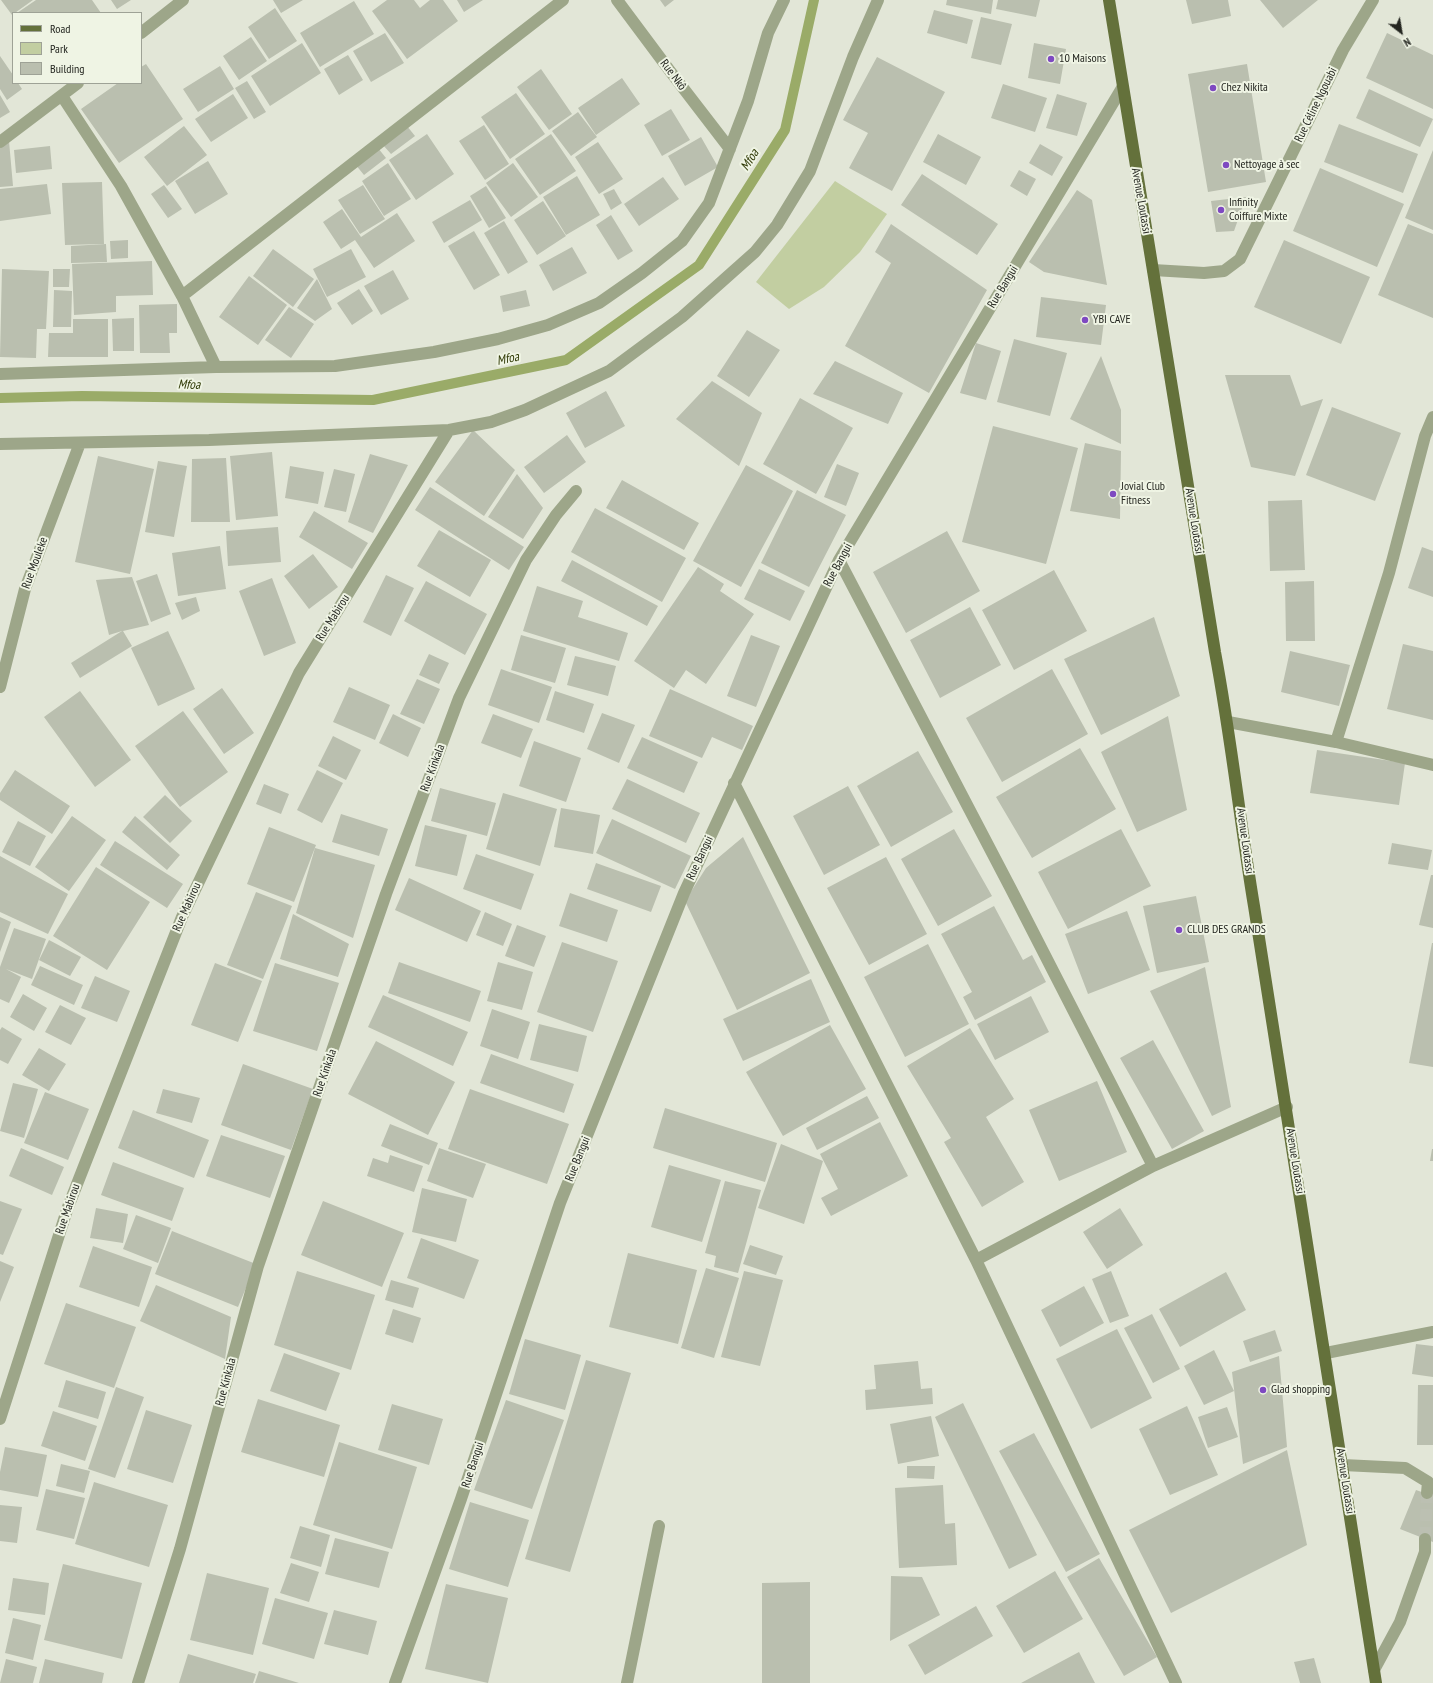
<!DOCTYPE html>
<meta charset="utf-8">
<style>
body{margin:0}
#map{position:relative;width:1433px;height:1683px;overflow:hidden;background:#e2e6d7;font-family:"PT Sans Narrow",sans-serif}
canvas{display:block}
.legend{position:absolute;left:12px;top:12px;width:130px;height:72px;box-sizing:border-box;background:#eff4e4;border:1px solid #9ea296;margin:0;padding:5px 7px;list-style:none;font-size:12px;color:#242620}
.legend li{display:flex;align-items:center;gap:8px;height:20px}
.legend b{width:20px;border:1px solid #9ea296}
.north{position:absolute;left:1381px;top:12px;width:40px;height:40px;-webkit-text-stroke:3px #eff4e4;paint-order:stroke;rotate:149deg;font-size:11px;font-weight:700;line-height:16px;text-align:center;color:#242620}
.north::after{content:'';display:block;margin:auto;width:14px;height:18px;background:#242620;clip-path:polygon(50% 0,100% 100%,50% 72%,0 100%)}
</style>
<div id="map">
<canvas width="1433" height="1683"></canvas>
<ul class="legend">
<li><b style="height:5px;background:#64713b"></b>Road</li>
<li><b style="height:11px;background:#c2cea1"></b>Park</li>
<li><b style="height:11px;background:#babfaf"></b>Building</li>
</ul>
<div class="north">N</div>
</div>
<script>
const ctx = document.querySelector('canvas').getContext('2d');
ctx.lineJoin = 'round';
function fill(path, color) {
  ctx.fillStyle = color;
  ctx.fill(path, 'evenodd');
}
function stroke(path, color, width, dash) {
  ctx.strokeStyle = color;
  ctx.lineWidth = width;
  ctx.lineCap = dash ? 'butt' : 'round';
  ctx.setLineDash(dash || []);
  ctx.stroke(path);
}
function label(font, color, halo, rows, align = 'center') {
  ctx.font = font + ' "PT Sans Narrow",sans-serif';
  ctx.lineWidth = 4;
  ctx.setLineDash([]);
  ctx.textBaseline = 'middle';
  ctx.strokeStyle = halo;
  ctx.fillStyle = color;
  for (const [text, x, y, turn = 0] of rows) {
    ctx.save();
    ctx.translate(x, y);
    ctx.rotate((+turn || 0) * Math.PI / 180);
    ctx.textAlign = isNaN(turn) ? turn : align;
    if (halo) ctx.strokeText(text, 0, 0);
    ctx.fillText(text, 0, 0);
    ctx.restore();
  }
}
fill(new Path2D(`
 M835,181L887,214L860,252L824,287L789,309L756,282Z`), '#c2cea1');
stroke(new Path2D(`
 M0,398L82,396L373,400L566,360L699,265L785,130L814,0`), '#9aab68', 10);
fill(new Path2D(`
 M1,0H33L12,15Z
 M36,0H92L101,13H17Z
 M111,0H131L117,9Z
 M273,0H303L281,13Z
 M387,0H414L420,8L430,0H443L458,21L407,59L372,11Z
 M457,0H483L464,12Z
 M660,0H674L665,7Z
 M947,0H993L991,14L946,5Z
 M998,0H1040L1036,17L996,9Z
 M1186,0H1228L1231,16L1192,24Z
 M1260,0H1318L1283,28Z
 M354,1L374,34L320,67L300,33Z
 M275,8L297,41L269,59L248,27Z
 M934,10L973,20L967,44L927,33Z
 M981,17L1012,24L1001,65L971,58Z
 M385,33L404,63L371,82L353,51Z
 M1387,33L1433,55V109L1366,78Z
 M251,37L267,61L239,80L223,56Z
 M302,43L321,73L270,106L251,76Z
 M1034,43L1066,49L1060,84L1028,78Z
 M348,55L363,80L339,95L324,69Z
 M0,56L13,75V83H18L22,89L7,100L0,89Z
 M877,57L945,92L892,191L849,168L868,133L843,120Z
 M146,64L183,119L119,163L81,109L118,83H141V67Z
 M1247,64L1266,182L1208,192L1188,74Z
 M220,66L234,89L198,112L183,89Z
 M541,69L572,114L549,130L517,87Z
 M622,78L640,104L596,135L578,108Z
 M247,81L266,112L254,119L235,88Z
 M1003,84L1047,98L1035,132L991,118Z
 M1369,89L1433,119L1420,147L1356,118Z
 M516,93L545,134L510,159L481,117Z
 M233,94L248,118L211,142L195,119Z
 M1057,94L1087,103L1077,136L1046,128Z
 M0,95L10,112L0,118Z
 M671,109L690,140L662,156L644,125Z
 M578,112L597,137L571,156L552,131Z
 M1339,124L1418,154L1403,193L1324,162Z
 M484,125L509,164L485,180L459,141Z
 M184,126L207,155L167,186L144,157Z
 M407,126L415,136L391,154L383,145Z
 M427,134L454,174L416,200L389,160Z
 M551,134L576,171L540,195L515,159Z
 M938,134L981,157L966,185L923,162Z
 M701,137L718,167L685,186L668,156Z
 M9,141L13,186L0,187V148Z
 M598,142L623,179L599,194L575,157Z
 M1040,144L1063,157L1052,176L1029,163Z
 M50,146L52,169L16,173L14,150Z
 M378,148L386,158L364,175L355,164Z
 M1433,150V230L1405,218Z
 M208,161L228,194L195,214L175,181Z
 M388,163L411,199L384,216L362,181Z
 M513,163L538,197L511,217L486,183Z
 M1320,168L1404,204L1377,267L1293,231Z
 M1019,170L1036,179L1027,196L1010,186Z
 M922,174L998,224L977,255L901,205Z
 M577,176L600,215L566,235L543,197Z
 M663,177L679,199L639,226L624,204Z
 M102,182L104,244L65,245L62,183Z
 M47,184L51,214L0,221V189Z
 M164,185L182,209L168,218L151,194Z
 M363,185L385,219L360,234L338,200Z
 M486,186L506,218L489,228L470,196Z
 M614,189L622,203L611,210L603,194Z
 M1077,190L1092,200L1107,285L1044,272L1029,262Z
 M1246,197L1234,231L1216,232L1211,201Z
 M470,200L482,220L444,243L432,222Z
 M543,201L566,236L537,255L514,220Z
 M342,209L361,237L397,213L415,241L374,268L355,240L341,249L323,222Z
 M611,215L633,251L618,260L596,225Z
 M504,221L528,262L508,274L484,233Z
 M891,224L987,290L929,393L845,346L891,263L875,252Z
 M1408,224L1433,234V318L1378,295Z
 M474,231L500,275L474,290L448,246Z
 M128,240V258L111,259L110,241Z
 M1284,240L1370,277L1341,344L1254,307Z
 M106,244L107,262L71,263V246Z
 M572,247L587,273L553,291L539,265Z
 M273,249L314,279L293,307L253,276Z
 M351,249L366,277L327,297L313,269Z
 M152,261L153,295L116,296V312L74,315L72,264Z
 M2,269L49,271L46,329H37L36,358L0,357Z
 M53,269H70L69,287H53Z
 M393,270L409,299L381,315L364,286Z
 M249,276L287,305L258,345L219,317Z
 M317,279L332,309L315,321L297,308Z
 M359,289L373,311L352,325L337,303Z
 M54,290L72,291L71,327H53Z
 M526,290L530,306L503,312L500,296Z
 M1041,297L1106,305L1101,345L1036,337Z
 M177,304V333H169L170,353H140L139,305Z
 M289,307L314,324L291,358L265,340Z
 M134,318V351H113L112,319Z
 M73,319H108V357H48L49,333H73Z
 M747,330L780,350L749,397L717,376Z
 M1014,339L1067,353L1050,416L997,402Z
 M976,343L1001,351L986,400L960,393Z
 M1101,356L1121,410V444L1070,419Z
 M835,361L903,393L888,424L813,394Z
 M1225,375H1290L1301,406L1323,399L1295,476L1251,467Z
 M712,381L762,413L739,466L676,419Z
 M606,391L625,426L585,448L566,413Z
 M800,398L853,428L816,494L763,464Z
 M1332,407L1401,433L1375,501L1306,475Z
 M993,426L1078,448L1046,564L962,542Z
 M473,430L515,470L484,516L435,482Z
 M567,435L586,462L544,493L524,467Z
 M1085,443L1121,451L1120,519L1070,511Z
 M272,452L278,516L236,520L230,456Z
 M370,454L408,465L373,533L348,522Z
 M98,456L154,469L130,574L75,562Z
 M226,458L230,522H191L192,459Z
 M158,461L187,466L174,537L145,532Z
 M837,464L859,473L846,506L824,497Z
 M746,465L793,491L741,587L693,561Z
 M290,466L324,472L318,504L285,498Z
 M334,469L355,474L346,512L324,507Z
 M517,474L543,508L523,539L488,517Z
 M622,480L699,523L684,550L606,508Z
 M430,487L524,547L509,570L415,510Z
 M797,490L846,515L809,587L761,563Z
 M1302,500L1305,570L1270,571L1268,501Z
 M595,508L686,558L662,602L571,552Z
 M314,511L368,543L352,569L299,537Z
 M278,527L281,562L228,566L226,531Z
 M439,530L491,560L470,597L417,566Z
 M947,531L980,591L906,633L873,572Z
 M220,546L226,589L178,596L172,553Z
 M1422,547L1433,551V597L1408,588Z
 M313,554L338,587L309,609L284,576Z
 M572,560L658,606L647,626L561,581Z
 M698,567L724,584L720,591L754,614L706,684L686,670L674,688L634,661Z
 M759,569L805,591L790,621L744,599Z
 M1054,570L1087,631L1014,670L982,610Z
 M157,574L171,614L151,622L136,581Z
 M386,575L414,588L391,636L363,622Z
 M132,577L149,625L123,631L132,646L80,678L71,663L122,631L109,635L96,580Z
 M272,578L296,643L264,656L239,591Z
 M426,581L487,614L465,655L404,621Z
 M1314,581L1315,641H1286L1285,582Z
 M537,586L583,601L578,617L628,633L619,661L523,631Z
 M196,597L200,611L182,620L175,603Z
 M970,607L1001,665L940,698L910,640Z
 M1154,617L1180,696L1101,735L1064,659Z
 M168,631L195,689L158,706L131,648Z
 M521,635L566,648L555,683L511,670Z
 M751,635L780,646L756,707L727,696Z
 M1403,644L1433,651V720L1387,709Z
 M1290,651L1350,665L1339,706L1281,692Z
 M429,654L449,663L439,684L419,675Z
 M575,656L616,666L608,696L567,685Z
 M501,669L552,687L539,723L488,705Z
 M1052,669L1088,734L1002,782L966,718Z
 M417,679L440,689L424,724L400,714Z
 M349,687L390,705L375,740L333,722Z
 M222,688L254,733L224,754L193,709Z
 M670,689L753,726L742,750L712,737L702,758L649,736Z
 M80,691L131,760L95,787L44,717Z
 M555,691L594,704L584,733L546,720Z
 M183,711L228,772L180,807L135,746Z
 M602,713L635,725L619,763L587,749Z
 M393,714L421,728L408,757L379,743Z
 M493,714L533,729L521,758L481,743Z
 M1168,716L1187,810L1137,832L1101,752Z
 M333,736L361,750L346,780L318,766Z
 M642,737L698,762L684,793L627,768Z
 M534,741L581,758L566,802L519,786Z
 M1080,748L1116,809L1032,858L996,797Z
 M1317,750L1405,763L1399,805L1310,793Z
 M918,751L953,812L891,847L857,786Z
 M15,770L70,806L52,834L0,800V793Z
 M317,770L343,783L322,823L297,810Z
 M627,779L700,813L686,843L612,809Z
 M264,784L289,794L281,814L256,804Z
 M848,786L880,845L824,875L793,816Z
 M440,788L496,803L487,836L431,821Z
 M503,793L557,809L540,866L486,849Z
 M165,795L192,821L170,843L143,817Z
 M561,808L600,815L593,854L554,847Z
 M341,814L388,829L379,856L332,842Z
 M72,816L106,840L69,891L35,867Z
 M135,816L180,855L167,870L122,832Z
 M612,819L691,856L675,889L596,853Z
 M18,821L46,836L30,866L2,852Z
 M425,825L467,835L457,876L415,866Z
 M269,827L316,845L294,902L247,884Z
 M954,829L992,896L938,926L901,859Z
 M1121,829L1151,886L1068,929L1038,872Z
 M743,837L810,973L737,1010L685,901L706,868Z
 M115,841L183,884L167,908L100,865Z
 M1392,843L1432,850L1428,870L1388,864Z
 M315,848L375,865L353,938L296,913Z
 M476,854L534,874L521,910L463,889Z
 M0,856L68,894L48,934L0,912Z
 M886,857L927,934L869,965L827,888Z
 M596,863L661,886L651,912L587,889Z
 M96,867L150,902L107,970L53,936Z
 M1431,875H1433V928L1419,925Z
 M409,878L481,911L467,942L395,910Z
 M256,892L292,906L263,979L227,965Z
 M570,893L618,910L607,942L559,926Z
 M1196,896L1209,962L1157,973L1143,906Z
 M994,906L1023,960L1032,955L1046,982L975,1020L963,997L972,992L941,934Z
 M1127,911L1150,970L1088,994L1065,934Z
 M485,912L512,924L503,946L476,935Z
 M293,914L349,944L338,977L280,959Z
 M0,917L11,922L0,952Z
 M517,925L546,936L534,967L505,956Z
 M14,928L46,939L32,979L6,969L21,977L9,1003L0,999V967Z
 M49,940L81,957L70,976L39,960Z
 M562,942L618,961L593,1032L537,1012Z
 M1432,943H1433V1067L1409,1063Z
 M928,944L969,1024L905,1057L864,977Z
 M399,962L481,991L470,1022L388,993Z
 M498,962L533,972L522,1010L487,1001Z
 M215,963L262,981L238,1042L191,1025Z
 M275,963L339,983L317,1051L253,1031Z
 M40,966L83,985L74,1005L31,985Z
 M1205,967L1231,1107L1212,1116L1150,991Z
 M95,976L130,991L117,1022L81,1008Z
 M811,979L830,1022L743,1061L723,1019Z
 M23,994L47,1008L34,1031L10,1017Z
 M383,995L468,1032L453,1066L368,1027Z
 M1031,996L1049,1032L995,1060L977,1024Z
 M60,1005L86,1018L71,1045L45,1032Z
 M492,1009L530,1022L518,1059L480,1046Z
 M539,1024L587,1036L578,1072L530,1060Z
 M830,1025L866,1089L783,1136L746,1072Z
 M2,1027L22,1039L8,1064L0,1060V1030Z
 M970,1028L1014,1099L986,1117L1024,1182L982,1207L944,1142L951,1138L907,1066Z
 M1153,1040L1204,1131L1172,1149L1120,1058Z
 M376,1041L455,1082L428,1135L348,1094Z
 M39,1048L66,1064L49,1091L22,1075Z
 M491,1054L574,1084L564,1113L480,1083Z
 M243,1064L313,1089L291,1150L221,1125Z
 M1097,1081L1127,1152L1059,1181L1029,1110Z
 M13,1083L38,1089L24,1138L0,1131Z
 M163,1089L200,1098L192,1123L156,1113Z
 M470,1089L569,1124L547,1184L448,1149Z
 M45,1092L89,1109L68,1160L24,1143Z
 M867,1096L879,1118L817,1150L806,1128Z
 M665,1108L777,1143L765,1182L653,1148Z
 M133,1110L209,1140L194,1178L118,1148Z
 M880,1122L908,1176L831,1216L821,1198L838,1189L820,1154Z
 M390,1124L438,1143L429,1165L381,1146Z
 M221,1135L285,1156L270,1198L206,1176Z
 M781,1144L823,1161L804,1224L758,1208Z
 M21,1148L64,1167L52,1195L9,1176Z
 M439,1148L486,1164L473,1198L427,1181Z
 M1432,1149H1433V1161H1430Z
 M390,1155L423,1166L414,1192L367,1176L373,1158L388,1163Z
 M113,1162L184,1188L172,1221L101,1195Z
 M669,1165L721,1180L702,1242L651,1227Z
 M725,1181L761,1190L738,1273L714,1267L716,1256L705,1253Z
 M422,1188L467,1199L456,1242L412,1232Z
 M0,1201L22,1209L3,1255L0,1254Z
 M323,1201L404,1233L382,1287L301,1255Z
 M96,1208L128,1214L123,1243L90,1238Z
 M1120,1208L1143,1245L1107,1269L1083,1232Z
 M136,1215L171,1228L158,1263L123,1249Z
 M172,1231L256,1264L238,1307L155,1274Z
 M421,1238L479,1260L464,1299L407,1278Z
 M750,1245L783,1256L776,1275L743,1264Z
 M93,1246L152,1267L139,1307L79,1287Z
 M628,1253L697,1270L678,1344L609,1327Z
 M0,1261L14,1267L0,1302Z
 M706,1268L739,1278L714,1358L681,1348Z
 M297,1271L375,1295L351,1370L274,1345Z
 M744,1271L783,1280L760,1366L721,1357Z
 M1111,1271L1129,1316L1110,1323L1092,1279Z
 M1226,1272L1246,1310L1180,1347L1159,1309Z
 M391,1280L419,1288L413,1308L385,1300Z
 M156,1285L231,1317L225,1359L140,1321Z
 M1084,1286L1104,1323L1060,1347L1041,1310Z
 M66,1303L136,1327L114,1388L44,1364Z
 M393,1309L421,1318L413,1343L385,1334Z
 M1152,1314L1180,1369L1153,1383L1124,1328Z
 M1117,1329L1152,1398L1091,1429L1056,1359Z
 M1275,1330L1282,1351L1250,1362L1243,1341Z
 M525,1339L581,1355L565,1410L509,1394Z
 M1416,1344L1433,1346V1377L1412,1374Z
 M1214,1350L1234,1391L1204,1405L1184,1366Z
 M284,1353L340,1373L326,1411L270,1391Z
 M1279,1356L1287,1447L1243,1464L1232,1372Z
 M586,1360L631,1373L570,1572L525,1559Z
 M918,1361L921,1389L932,1388L933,1404L866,1410L865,1390L876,1389L874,1365Z
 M66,1380L106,1392L98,1419L58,1407Z
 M1418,1385H1433V1445H1417Z
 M116,1387L144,1397L115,1478L88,1469Z
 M258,1399L340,1425L324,1477L241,1452Z
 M506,1400L564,1420L532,1509L474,1490Z
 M963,1403L1037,1555L1009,1569L935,1417Z
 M392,1404L443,1419L429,1465L378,1450Z
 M1187,1406L1218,1475L1170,1495L1139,1429Z
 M1227,1407L1238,1437L1208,1448L1198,1417Z
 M146,1410L192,1425L173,1483L127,1469Z
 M53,1411L97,1426L85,1461L41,1446Z
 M931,1416L939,1456L898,1464L890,1424Z
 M1034,1433L1100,1554L1066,1572L999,1451Z
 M339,1442L417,1467L392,1549L313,1525Z
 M5,1447L47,1455L38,1497L0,1490V1472Z
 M1287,1450L1307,1545L1171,1613L1129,1530Z
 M61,1464L90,1471L84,1493L56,1486Z
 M907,1466H935L934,1479L907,1478Z
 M94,1482L168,1505L149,1567L75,1544Z
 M943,1485L945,1524L955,1523L957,1565L899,1568L895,1488Z
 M46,1489L85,1498L74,1539L36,1530Z
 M1416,1490L1433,1496V1542L1400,1529Z
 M470,1502L529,1520L508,1587L449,1569Z
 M0,1505L22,1507L17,1543L0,1541Z
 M300,1526L330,1535L321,1567L290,1558Z
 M335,1538L389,1552L379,1588L325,1574Z
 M1099,1558L1157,1657L1124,1676L1067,1577Z
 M291,1563L319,1572L309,1602L280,1593Z
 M63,1564L142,1583L122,1659L44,1640Z
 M1055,1571L1083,1619L1024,1653L996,1606Z
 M207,1573L269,1588L253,1655L190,1640Z
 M891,1576L922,1577L940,1615L890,1641Z
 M13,1578L49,1583L45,1615L8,1610Z
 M810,1582V1683H762V1583Z
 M446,1584L508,1598L488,1683L425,1669Z
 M275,1598L328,1613L314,1659L262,1644Z
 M976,1606L993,1636L925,1675L908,1645Z
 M334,1610L377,1621L368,1655L324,1644Z
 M13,1618L41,1625L33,1660L5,1653Z
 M1079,1652L1095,1683H1021Z
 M188,1654L256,1674L253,1683H179Z
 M1314,1658L1321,1683H1300L1294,1662Z
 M6,1659L37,1667L33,1683H0Z
 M45,1659L104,1673L102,1683H39Z
 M259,1671L299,1683H255Z`), '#babfaf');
stroke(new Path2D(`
 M1425,1539L1427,1493`), '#bcc0b2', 12, [12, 6]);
stroke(new Path2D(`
 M617,0L670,71L730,149
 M141,33L183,0
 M62,96L121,186L182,296L216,367
 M0,142L78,83
 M1153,270L1204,273L1224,271L1240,259L1343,50L1373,0
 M182,296L563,0
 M0,374L216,367L335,366L434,352L498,339L548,325L599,303L642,273L682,241L709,203L748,101L768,33L784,0
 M0,444L209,440L449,430L491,422L525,410L609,371L682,317L755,252L777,225L810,171L853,57L878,0
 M839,560L1011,889L1153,1166
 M0,687L25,589L80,443
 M1228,722L1336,742L1433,765
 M1336,742L1389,573L1425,436L1433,417
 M734,783L976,1260L1176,1683
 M976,1260L1153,1166L1287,1107
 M1326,1353L1433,1332
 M0,1419L68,1207L182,917L299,673L449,430
 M1343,1465L1405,1468L1428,1482L1427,1493
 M1374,1670L1400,1622L1425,1552V1539
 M138,1683L180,1549L258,1266L386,894L459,698L526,560L556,515L576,491
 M395,1683L461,1499L560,1203L684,893L839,560L1122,88
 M627,1683L659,1526`), '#9da689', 12);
stroke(new Path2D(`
 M1109,0L1215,652C1231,737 1240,822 1254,906C1296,1165 1336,1424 1376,1683`), '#64713b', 12);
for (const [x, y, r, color] of [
 [1051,59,4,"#7e49c1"],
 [1213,88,4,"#7e49c1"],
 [1226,165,4,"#7e49c1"],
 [1221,210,4,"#7e49c1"],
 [1085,320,4,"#7e49c1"],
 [1113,494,4,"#7e49c1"],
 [1179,930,4,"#7e49c1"],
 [1263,1390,4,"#7e49c1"]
]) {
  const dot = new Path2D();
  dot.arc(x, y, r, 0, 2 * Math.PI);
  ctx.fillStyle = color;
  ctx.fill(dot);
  stroke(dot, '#eff4e4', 1.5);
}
label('12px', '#242620', '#eff4e4', [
 ["10 Maisons",1059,59],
 ["Chez Nikita",1221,88],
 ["Nettoyage à sec",1234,165],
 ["Infinity",1229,203],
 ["Coiffure Mixte",1229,217],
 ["YBI CAVE",1093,320],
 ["Jovial Club",1121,487],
 ["Fitness",1121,501],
 ["CLUB DES GRANDS",1187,930],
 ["Glad shopping",1271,1390]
], 'left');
label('12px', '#242620', '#eff4e4', [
 ["Rue Nkô",673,75,53],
 ["Rue Céline Ngouabi",1316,105,-64],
 ["Avenue Loutassi",1141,201,80],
 ["Rue Bangui",1003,287,-59],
 ["Avenue Loutassi",1194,521,81],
 ["Rue Mouleke",35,563,-70],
 ["Rue Bangui",838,565,-62],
 ["Rue Mabirou",333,618,-58],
 ["Rue Kinkala",433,768,-70],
 ["Avenue Loutassi",1245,841,82],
 ["Rue Bangui",700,858,-65],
 ["Rue Mabirou",187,907,-66],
 ["Rue Kinkala",325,1073,-71],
 ["Rue Bangui",578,1159,-68],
 ["Avenue Loutassi",1295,1161,81],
 ["Rue Mabirou",68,1209,-71],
 ["Rue Kinkala",226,1382,-75],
 ["Rue Bangui",473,1465,-72],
 ["Avenue Loutassi",1345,1481,81]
]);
label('italic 13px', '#303a06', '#eff4e4', [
 ["Mfoa",750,160,-58],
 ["Mfoa",508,359,-12],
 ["Mfoa",189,385,1]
]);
</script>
